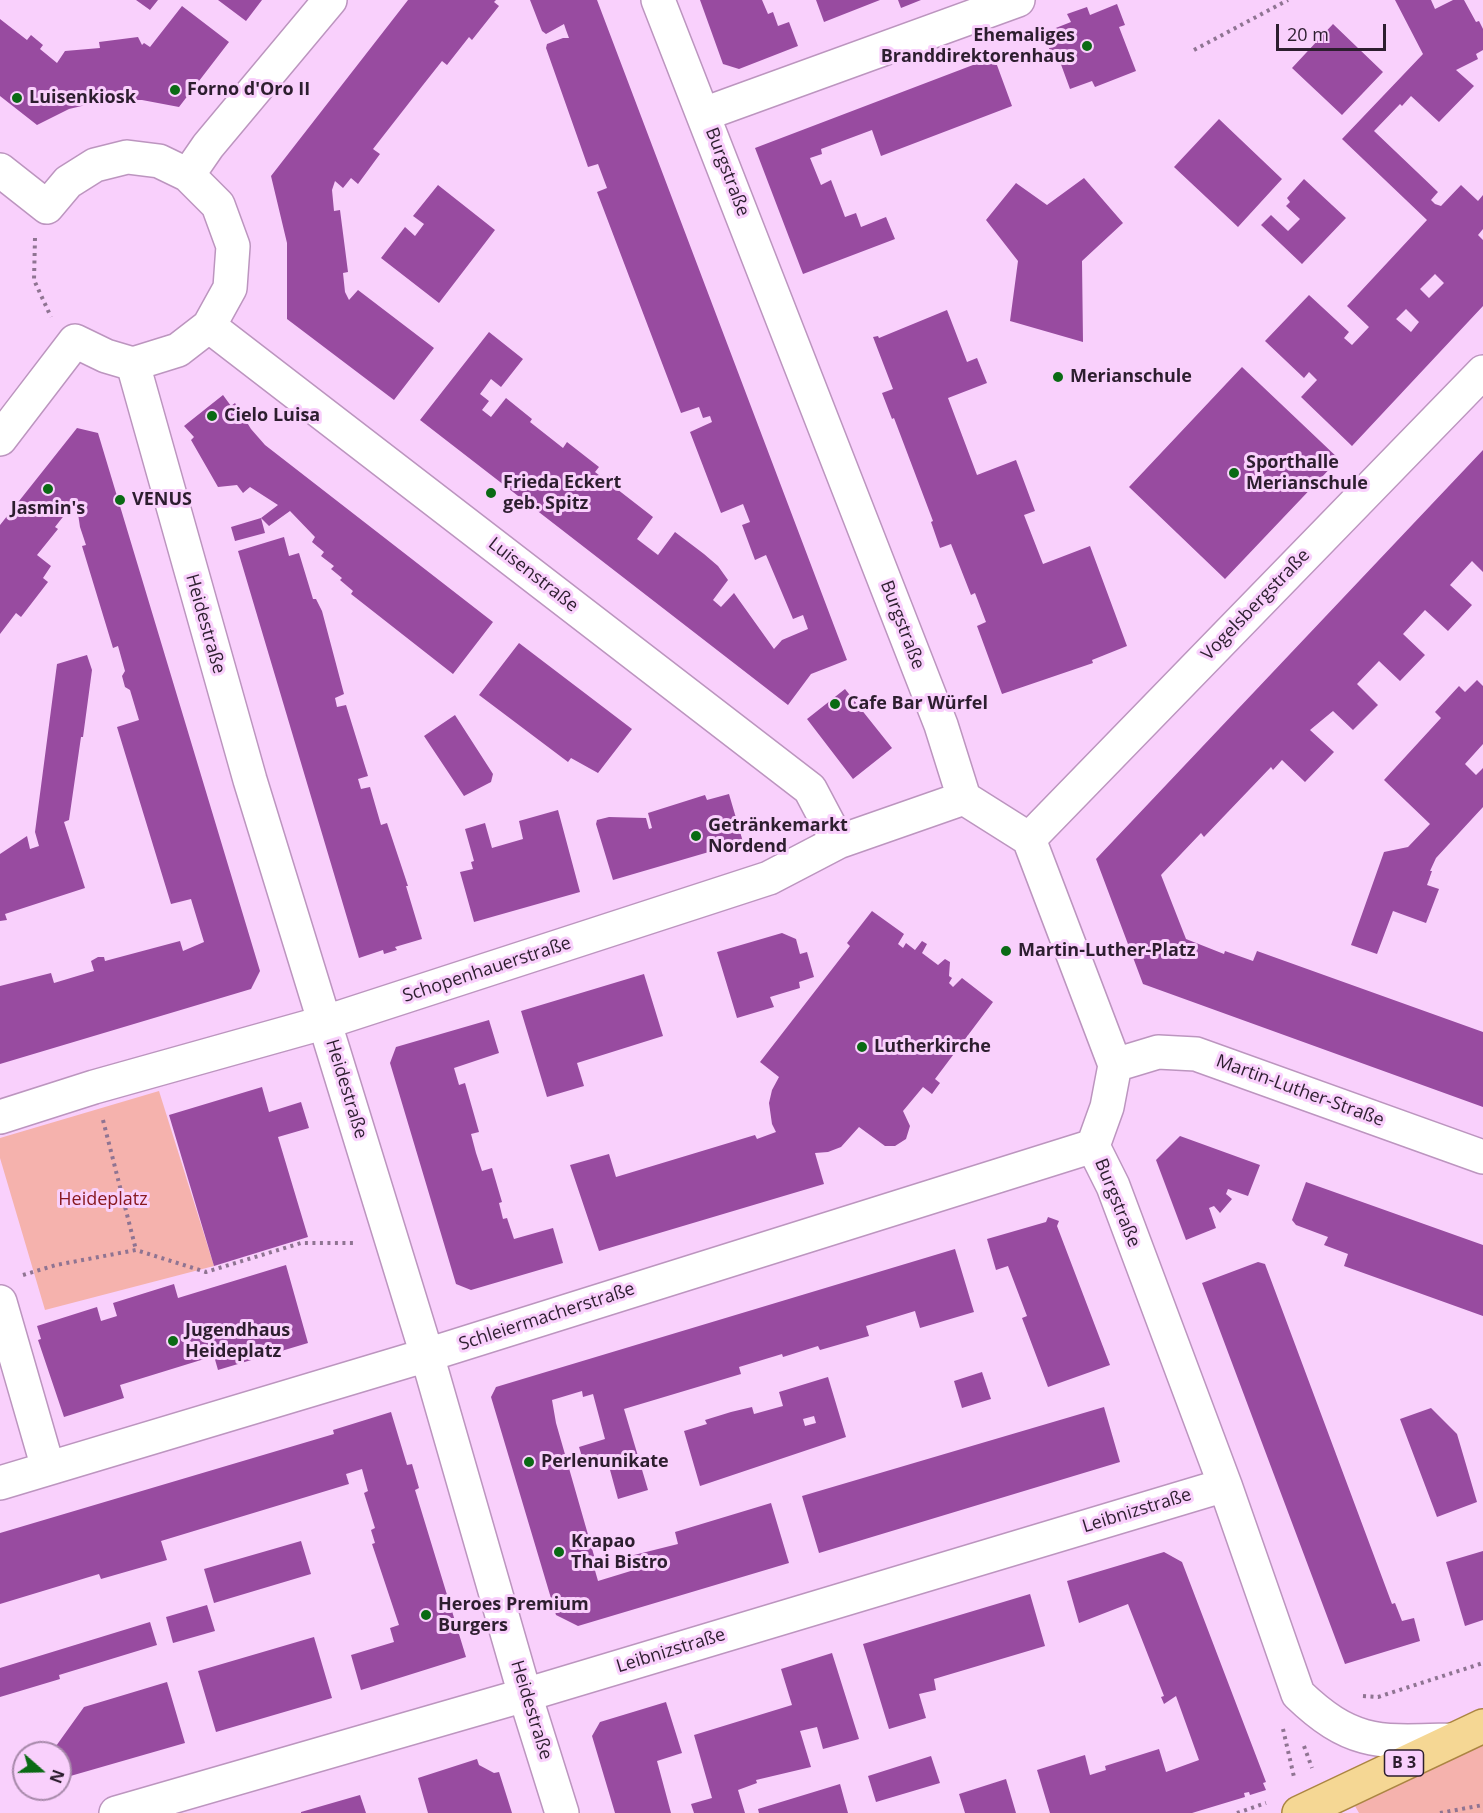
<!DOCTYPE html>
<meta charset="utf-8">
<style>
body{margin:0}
#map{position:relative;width:1483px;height:1813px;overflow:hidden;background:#f9d0fc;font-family:"Open Sans",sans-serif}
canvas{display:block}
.north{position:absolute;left:12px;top:1741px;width:60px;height:60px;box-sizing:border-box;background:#f9d0fc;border:2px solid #a789aa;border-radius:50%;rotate:110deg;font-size:16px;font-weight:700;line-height:24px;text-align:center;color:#2d1e2f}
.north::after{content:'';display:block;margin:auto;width:21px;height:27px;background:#0a6a14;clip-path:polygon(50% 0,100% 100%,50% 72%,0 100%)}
.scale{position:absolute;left:1276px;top:24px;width:110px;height:27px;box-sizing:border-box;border:3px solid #2d1e2f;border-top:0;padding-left:8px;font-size:18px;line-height:21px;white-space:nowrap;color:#2d1e2f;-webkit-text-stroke:4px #f9d0fc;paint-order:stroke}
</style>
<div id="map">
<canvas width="1483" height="1813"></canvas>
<div class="north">N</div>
<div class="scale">20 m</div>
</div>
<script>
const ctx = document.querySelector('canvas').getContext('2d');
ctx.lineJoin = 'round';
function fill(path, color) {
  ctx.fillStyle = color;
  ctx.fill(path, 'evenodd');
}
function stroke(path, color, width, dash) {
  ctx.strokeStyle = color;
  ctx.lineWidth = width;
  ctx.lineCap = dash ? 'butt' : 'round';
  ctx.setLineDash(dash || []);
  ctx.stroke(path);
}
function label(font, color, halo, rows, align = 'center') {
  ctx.font = font + ' "Open Sans",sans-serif';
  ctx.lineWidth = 6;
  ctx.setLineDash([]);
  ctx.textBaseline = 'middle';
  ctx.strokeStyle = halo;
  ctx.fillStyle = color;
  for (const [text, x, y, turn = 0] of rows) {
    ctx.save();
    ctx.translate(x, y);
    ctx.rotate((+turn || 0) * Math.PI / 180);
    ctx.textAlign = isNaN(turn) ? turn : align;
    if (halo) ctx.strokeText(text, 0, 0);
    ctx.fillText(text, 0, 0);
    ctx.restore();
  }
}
fill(new Path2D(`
 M159,1091L214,1266L45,1310L0,1158V1138Z
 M1483,1745V1813H1359L1355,1806Z`), '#f5b2ad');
fill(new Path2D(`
 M136,0H158L150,10Z
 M218,0H262L246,21Z
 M408,0H496L494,2L499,6L472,40L469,37L447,65L442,61L423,85L373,149L380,154L358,184L351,178L343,188L335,181L332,190L334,211L340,210L348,272L343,273L345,292L349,300L358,290L434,348L394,400L287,319V243L271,176Z
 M530,0H597L847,660L811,674L788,705L420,420L489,332L523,359L501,387L491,379L480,394L489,401L482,410L491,417L506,398L532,419L530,422L563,448L567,442L599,467L595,472L653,517L637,539L658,555L675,532L704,554L718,566L728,580L713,600L721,607L734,593L774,649L782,640L808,629L803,615L793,619L766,555L755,560L742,525L750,522L743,504L721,513L690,432L712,422L710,416L703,418L699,407L681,413L597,192L607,188L598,164L588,167L546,48L547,44L563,38H569L566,30L564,24L546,34L542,31Z
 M700,0H762L768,14L773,12L778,26L789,22L798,46L739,69L723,64Z
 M816,0H880L824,22Z
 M898,0H921L901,8Z
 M1395,0H1431L1435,9L1453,0H1464L1476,22L1479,21L1483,29V50L1476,54L1478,59L1456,70L1474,86L1439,122L1411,96L1402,106L1400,104L1374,131L1438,192L1431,200L1435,204L1441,206L1461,185L1478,201L1483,195V229L1478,235L1483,240V306L1352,446L1301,397L1317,380L1309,372L1304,378L1265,341L1309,295L1349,332L1344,338L1352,345L1369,327L1347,306L1427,220L1342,139L1423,54ZM1435,274L1444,283L1429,298L1420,289ZM1406,309L1419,322L1411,332L1396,319Z
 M1117,4L1125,25L1119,27L1136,71L1095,87L1092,81L1070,89L1059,59L1054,61L1043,33L1071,22L1067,14L1087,7L1090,15Z
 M182,6L229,42L179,107L142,100H107L69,109L37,125L0,96V19L27,40L31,35L43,45L40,49L57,63L65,51L100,48L99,42L138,37L142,45L144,43L150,47Z
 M1333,24L1383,72L1342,115L1292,68Z
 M994,57L1012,106L881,156L872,130L821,149L822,154L810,158L821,185L831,180L845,217L856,213L861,227L886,217L895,239L803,274L755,148Z
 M1219,119L1282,179L1238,227L1174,167Z
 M1084,178L1123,223L1082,261L1083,342L1010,321L1018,261L986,220L1016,183L1047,205Z
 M1304,179L1346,218L1302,264L1261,225L1271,215L1288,231L1300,219L1286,206L1290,202L1287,198Z
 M438,185L495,230L439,303L381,258L405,227L415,236L424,224L413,216Z
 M947,310L967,362L977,358L987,383L948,398L977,475L1016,460L1035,511L1024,515L1043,564L1090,546L1127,646L1092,660L1093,663L1002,694L977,626L986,622L975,593L971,595L951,544L940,548L931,522L933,521L894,418L892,419L882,393L893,389L873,337L878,336L879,338Z
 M1242,367L1339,459L1225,579L1129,487Z
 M223,395L231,406L235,403L251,429L265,445L493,622L453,674L351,594L353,591L340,580L342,578L331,569L334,566L321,556L324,552L312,542L315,537L290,511L269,526L261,518L265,533L235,541L231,527L261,518L278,505L250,487L243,493L237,485L218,487L191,440L194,437L184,426Z
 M77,428L98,433L260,971L251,989L0,1064V986L51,973L54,983L94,971L91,961L98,957H104L105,961L180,941L183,951L204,942L191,899L171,904L117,727L139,720L130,690L125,687L122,676L125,671L118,646L113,648L82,546L86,545L80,527L77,507L79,503L72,498L63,510L66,513L55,527L58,529L37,555L51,566L43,578L48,582L21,617L16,613L0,634V525Z
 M1483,450V572L1472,561L1450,585L1472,605L1448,631L1425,610L1403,634L1425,655L1400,681L1379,661L1357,684L1378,705L1353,730L1333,711L1310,730L1334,752L1305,782L1282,760L1273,770L1271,767L1204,837L1201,833L1161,875L1186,939L1224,954L1225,951L1253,961L1257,951L1483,1032V1107L1143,984L1096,859Z
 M284,537L289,556L299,553L313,599H316L322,611L344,694L335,698L337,707L346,705L368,776L358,779L361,789L370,787L381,825L387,823L408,886H406L422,939L395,947L397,950L384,954L383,950L359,958L238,551Z
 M519,643L632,729L598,773L571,758L568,762L479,695Z
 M87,655L92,670L83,737H81L69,820L64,822L85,888L5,914L7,920L0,921V854L27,836L30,849L39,846L35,832L57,664Z
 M1477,680L1483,686V744L1465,764L1476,775L1483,768V807L1436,858L1430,871H1432L1427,885L1439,889L1426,923L1393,911L1377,954L1351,945L1384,852L1408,847L1430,824L1384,780L1441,718L1435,712L1459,686L1465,692Z
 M845,689L892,748L853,779L807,719Z
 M455,715L493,774L491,782L464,796L424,736Z
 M729,794L743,842L613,880L596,824L597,820L609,817L646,818L649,829L652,828L648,813L705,795L707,800Z
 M558,810L580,892L474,922L460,872L473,869L471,862L474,861L465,829L485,823L492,848L523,839L519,821Z
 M872,911L904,934L898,944L903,948L906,943L915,950L922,941L927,944L922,953L938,965L945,959L950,962L949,976L952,978L949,983L953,987L962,978L993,1002L935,1079L940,1083L932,1094L923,1087L903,1111L910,1126L906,1139L895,1146H885L859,1127L841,1147L828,1152L815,1153L824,1184L599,1251L570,1165L609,1154L616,1177L755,1135L757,1139L776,1132L772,1124L769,1103L772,1090L779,1077L760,1062L850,946L847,943Z
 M782,933L796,939L800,954L807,952L814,977L799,982L800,988L770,997L774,1007L737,1018L717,952Z
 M644,974L663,1036L577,1063L584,1086L547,1097L521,1011Z
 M489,1020L499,1053L454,1068L459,1085L465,1083L479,1132L471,1134L476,1153L482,1171L492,1168L502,1202L499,1203L503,1219L507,1218L514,1239L553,1228L563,1263L471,1290L456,1284L390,1063L396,1047Z
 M262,1087L269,1112L301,1102L309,1128L278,1137L308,1237L214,1266L169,1115Z
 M1180,1136L1260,1165L1248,1196L1228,1189L1226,1194L1232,1199L1220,1213L1214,1206L1209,1208L1216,1228L1186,1240L1156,1160Z
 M1306,1182L1483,1245V1316L1344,1266L1348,1254L1324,1245L1328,1237L1296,1225L1292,1220Z
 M1048,1217L1059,1221L1057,1226L1110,1365L1048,1387L1022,1318L1027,1316L1008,1266L996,1270L987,1239L1046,1222Z
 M955,1249L974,1312L920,1328L915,1311L866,1326L869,1336L820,1350L818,1346L783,1357L782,1354L739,1367L741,1374L624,1409L648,1490L618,1499L607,1459L585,1466L579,1447L605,1439L593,1394L583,1397L582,1391L552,1400L556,1423L597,1566L594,1567L598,1581L634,1570L630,1556L678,1544L675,1532L771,1503L789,1563L578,1626L556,1615L491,1397L496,1387Z
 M1258,1262L1265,1264L1392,1604L1395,1603L1402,1621L1414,1618L1420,1641L1345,1664L1202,1283Z
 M286,1265L308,1343L218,1370L214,1356L120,1385L124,1398L64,1417L38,1340L41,1339L37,1326L97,1307L101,1321L117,1316L113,1303L174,1284L178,1298Z
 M982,1372L991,1399L962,1408L954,1381Z
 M828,1377L846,1437L700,1486L684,1431L707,1424L705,1420L731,1412L752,1407L754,1414L783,1406L779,1392ZM814,1416L816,1423L805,1426L803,1419Z
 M1104,1407L1120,1462L819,1553L802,1496Z
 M1431,1408L1457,1434L1477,1502L1437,1517L1400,1419Z
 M391,1412L407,1465L412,1464L419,1488L415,1490L466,1657L361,1690L351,1655L394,1642L390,1628L399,1625L372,1544L375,1543L371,1530L375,1528L364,1493L368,1491L362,1469L346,1474L349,1484L161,1541L167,1560L101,1579L99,1574L0,1604V1533L334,1434L333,1430Z
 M301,1541L311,1574L214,1603L204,1569Z
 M1483,1551V1620L1465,1626L1446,1562Z
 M1164,1552L1182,1562L1266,1782L1263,1783L1266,1790L1250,1795L1249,1792L1244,1793L1245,1797L1192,1813H1050L1037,1770L1085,1755L1090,1775L1106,1770L1105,1766L1159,1749L1166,1772L1199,1760L1176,1696L1164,1704L1161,1697L1164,1696L1128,1604L1079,1623L1067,1581Z
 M1030,1594L1045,1646L934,1679L936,1690L919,1694L926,1718L889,1729L863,1644Z
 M207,1605L215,1631L173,1643L166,1617Z
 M150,1622L157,1645L59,1675L60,1679L0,1697V1668Z
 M314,1637L332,1698L216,1732L198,1671Z
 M832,1653L859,1739L823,1749L817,1727L800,1731L811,1767L756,1780L757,1783L738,1790L745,1813H694L691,1804L712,1798L694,1735L792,1705L781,1669Z
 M167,1682L185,1743L60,1779V1753H51L84,1707Z
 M666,1702L682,1753L657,1761L671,1813H615L592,1736L600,1722Z
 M931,1756L940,1783L876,1802L868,1776Z
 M477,1759L479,1765L494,1773L499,1772L512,1813H428L418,1778Z
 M1006,1779L1016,1813H965L959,1794Z
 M840,1784L848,1813H759L758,1809Z
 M360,1795L366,1813H301V1812Z`), '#984ba0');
const minor = new Path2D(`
 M658,0L941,725L964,798L1029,839L1115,1065L1107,1107L1093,1146L1113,1186L1225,1485L1298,1694C1352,1746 1380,1742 1451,1740
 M704,114L1018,0
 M0,170L47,207L68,182L95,165L127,157L159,161L188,175L218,205L233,246L230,288L209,326L178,350L133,364L106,356L75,341L0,439
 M188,175L208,146L330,0
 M209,326L810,789L838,842
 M133,364L250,780L427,1355L525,1695L562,1813
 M1029,839L1483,372
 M1115,1065L1158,1052L1196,1054L1483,1157
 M0,1117L94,1087L326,1022L769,878L838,842L964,798
 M0,1302L48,1468
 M0,1483L427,1355L1093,1146
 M116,1813L525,1695L1225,1485`);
const major = new Path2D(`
 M1299,1813L1483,1726`);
stroke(minor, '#bc95bf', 36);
stroke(major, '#ab8542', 36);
stroke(new Path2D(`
 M1194,50L1288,0
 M35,238L34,280L51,317
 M103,1120L136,1250
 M23,1275L56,1265L136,1250L206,1272L301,1243H356
 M1363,1696L1378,1697L1483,1663
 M1283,1729L1294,1777
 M1304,1746L1312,1768
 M1237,1813L1266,1803
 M1440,1813L1483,1805`), '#8f7492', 4, [3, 4.5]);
stroke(minor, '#fff', 33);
stroke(major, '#f5d794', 33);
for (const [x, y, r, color] of [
 [1087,46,6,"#0a6a14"],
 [175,90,6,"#0a6a14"],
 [17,98,6,"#0a6a14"],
 [1058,377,6,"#0a6a14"],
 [212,416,6,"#0a6a14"],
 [1234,473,6,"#0a6a14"],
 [48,489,6,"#0a6a14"],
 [491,493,6,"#0a6a14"],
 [120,500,6,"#0a6a14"],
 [835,704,6,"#0a6a14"],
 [696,836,6,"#0a6a14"],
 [1006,951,6,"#0a6a14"],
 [862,1047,6,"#0a6a14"],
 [173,1341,6,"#0a6a14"],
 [529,1462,6,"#0a6a14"],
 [559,1552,6,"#0a6a14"],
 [426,1615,6,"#0a6a14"]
]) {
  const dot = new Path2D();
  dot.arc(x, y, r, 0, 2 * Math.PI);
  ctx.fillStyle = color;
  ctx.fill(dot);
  stroke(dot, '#f9d0fc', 2);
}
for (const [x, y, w] of [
 [1404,1763,39]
]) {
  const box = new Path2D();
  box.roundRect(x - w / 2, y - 13, w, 26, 4.5);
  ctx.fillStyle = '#f9d0fc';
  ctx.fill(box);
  stroke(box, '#2d1e2f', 1.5);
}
label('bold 16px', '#2d1e2f', null, [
 ["B 3",1404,1763]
]);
label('bold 18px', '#2d1e2f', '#f9d0fc', [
 ["Ehemaliges",1075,36,"right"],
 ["Branddirektorenhaus",1075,57,"right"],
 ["Forno d'Oro II",187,90],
 ["Luisenkiosk",29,98],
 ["Merianschule",1070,377],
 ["Cielo Luisa",224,416],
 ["Sporthalle",1246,463],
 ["Merianschule",1246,484],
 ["Frieda Eckert",503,483],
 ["geb. Spitz",503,504],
 ["VENUS",132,500],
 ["Jasmin's",48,509,"center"],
 ["Cafe Bar Würfel",847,704],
 ["Getränkemarkt",708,826],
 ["Nordend",708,847],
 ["Martin-Luther-Platz",1018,951],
 ["Lutherkirche",874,1047],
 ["Jugendhaus",185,1331],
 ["Heideplatz",185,1352],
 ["Perlenunikate",541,1462],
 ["Krapao",571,1542],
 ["Thai Bistro",571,1563],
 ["Heroes Premium",438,1605],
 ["Burgers",438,1626]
], 'left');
label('18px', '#2d1e2f', '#f9d0fc', [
 ["Burgstraße",727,172,69],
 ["Luisenstraße",533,575,38],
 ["Vogelsbergstraße",1256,605,-46],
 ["Heidestraße",205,624,74],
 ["Burgstraße",902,625,69],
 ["Schopenhauerstraße",487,970,-18],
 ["Heidestraße",346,1089,73],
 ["Martin-Luther-Straße",1300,1091,20],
 ["Burgstraße",1117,1203,68],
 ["Schleiermacherstraße",547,1317,-18],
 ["Leibnizstraße",1137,1511,-17],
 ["Leibnizstraße",671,1651,-17],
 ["Heidestraße",531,1710,73]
]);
label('18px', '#881920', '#f9d0fc', [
 ["Heideplatz",103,1200]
]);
</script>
